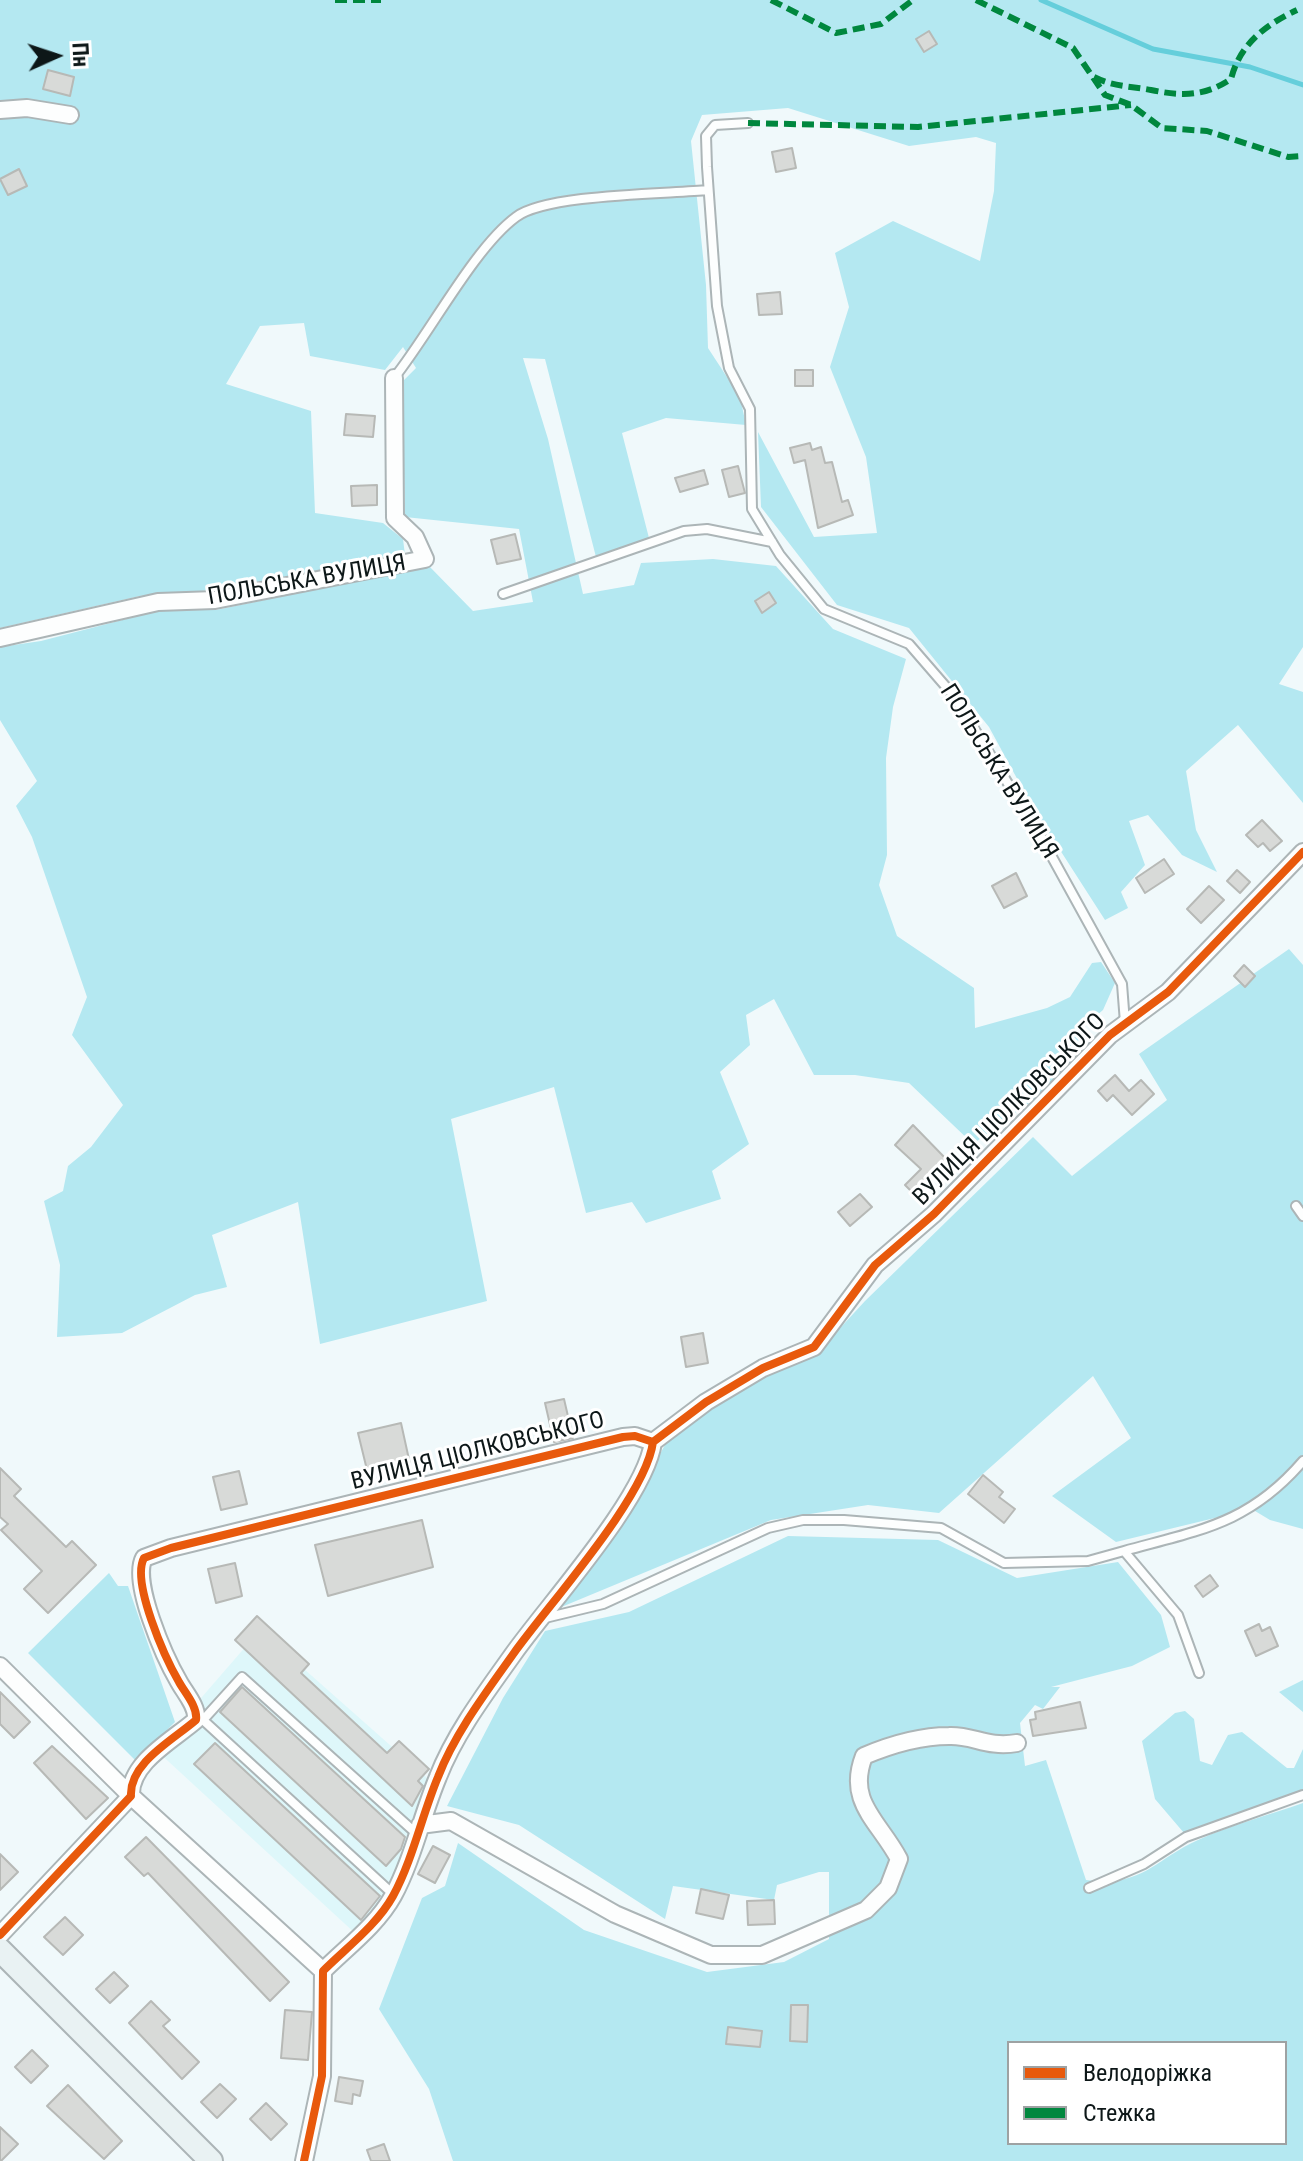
<!DOCTYPE html>
<meta charset="utf-8">
<style>
body{margin:0}
#map{position:relative;width:1303px;height:2161px;overflow:hidden;background:#f0f9fb;font-family:"Roboto Condensed",sans-serif}
canvas{display:block}
.legend{position:absolute;left:1007px;top:2041px;width:280px;height:104px;box-sizing:border-box;background:#fff;border:2px solid #9ea2a3;margin:0;padding:10px 14px;list-style:none;font-size:24px;color:#0d1718}
.legend li{display:flex;align-items:center;gap:16px;height:40px}
.legend b{width:40px;border:2px solid #9ea2a3}
.north{position:absolute;left:16px;top:16px;width:80px;height:80px;-webkit-text-stroke:6px #fff;paint-order:stroke;rotate:87deg;font-size:22px;font-weight:700;line-height:32px;text-align:center;color:#0d1718}
.north::after{content:'';display:block;margin:auto;width:28px;height:36px;background:#0d1718;clip-path:polygon(50% 0,100% 100%,50% 72%,0 100%)}
</style>
<div id="map">
<canvas width="1303" height="2161"></canvas>
<ul class="legend">
<li><b style="height:10px;background:#e8590c"></b>Велодоріжка</li>
<li><b style="height:10px;background:#00873e"></b>Стежка</li>
</ul>
<div class="north">Пн</div>
</div>
<script>
const ctx = document.querySelector('canvas').getContext('2d');
ctx.lineJoin = 'round';
function fill(path, color) {
  ctx.fillStyle = color;
  ctx.fill(path, 'evenodd');
}
function stroke(path, color, width, dash) {
  ctx.strokeStyle = color;
  ctx.lineWidth = width;
  ctx.lineCap = dash ? 'butt' : 'round';
  ctx.setLineDash(dash || []);
  ctx.stroke(path);
}
function label(font, color, halo, rows, align = 'center') {
  ctx.font = font + ' "Roboto Condensed",sans-serif';
  ctx.lineWidth = 6;
  ctx.setLineDash([]);
  ctx.textBaseline = 'middle';
  ctx.strokeStyle = halo;
  ctx.fillStyle = color;
  for (const [text, x, y, turn = 0] of rows) {
    ctx.save();
    ctx.translate(x, y);
    ctx.rotate((+turn || 0) * Math.PI / 180);
    ctx.textAlign = isNaN(turn) ? turn : align;
    if (halo) ctx.strokeText(text, 0, 0);
    ctx.fillText(text, 0, 0);
    ctx.restore();
  }
}
fill(new Path2D(`
 M260,1630L434,1784L389,1892L357,1935L156,1750Z`), '#def7fa');
fill(new Path2D(`
 M0,0H1303V647L1279,684L1303,692V803L1238,725L1186,771L1196,830L1217,872L1182,855L1148,815L1129,821L1145,865L1121,892L1128,908L1105,920L1033,808L989,727L909,628L837,605L761,507L758,432L814,537L877,533L866,457L830,367L849,307L835,253L893,221L980,261L994,191L996,143L976,137L909,146L788,108L702,115L691,141L706,285L708,348L740,397L746,425L666,418L622,433L649,538L596,557L545,359L523,358L548,439L583,594L634,585L641,563L713,559L776,566L833,629L906,659L893,707L886,758L887,855L879,885L897,936L974,988L975,1028L1047,1008L1070,997L1092,963L1101,962L1115,983L1103,1010L1084,1026L1070,1061L1037,1097L973,1144L909,1083L855,1075H814L774,999L746,1015L750,1045L720,1072L749,1144L712,1171L721,1199L646,1223L632,1202L586,1213L554,1087L451,1119L487,1301L320,1344L298,1202L212,1235L227,1287L195,1295L122,1333L57,1337L60,1265L44,1201L63,1191L68,1166L91,1147L123,1105L72,1035L87,997L32,837L16,806L37,781L0,720V647L41,641L161,610H216L429,566L473,611L533,602L519,529L405,517L402,382L416,368L403,347L385,370L310,356L304,323L260,326L226,384L311,411L315,513L383,523L403,539L405,555L212,590L140,596L0,628Z
 M1289,949L1303,965V1529L1270,1520L1245,1505L1223,1516L1116,1542L1052,1496L1131,1438L1093,1376L939,1513L868,1505L771,1520L559,1608L628,1512L666,1443L727,1396L819,1351L865,1301L1033,1137L1072,1176L1167,1100L1139,1054Z
 M788,1536L938,1540L1017,1578L1118,1562L1161,1615L1170,1647L1132,1666L1051,1687H1060L1043,1709L1035,1705L1020,1723L1025,1766L1046,1760L1086,1880C1144,1887 1152,1861 1198,1840C1231,1825 1269,1815 1303,1803V2161H453L429,2089L379,2009L422,1898L445,1886L458,1843L584,1930L707,1972L784,1962L829,1939V1872H819L777,1885L774,1900L673,1886L665,1919L519,1825L447,1806L503,1698L545,1631L629,1612ZM1009,2043H1285V2143H1009Z
 M109,1573L118,1586H128L175,1722L136,1761L28,1653Z
 M1303,1680V1712L1279,1692Z
 M1185,1711L1194,1719L1200,1761L1212,1765L1228,1735L1242,1732L1287,1768H1294L1303,1749V1791L1184,1833L1155,1799L1142,1741L1175,1713Z`), '#b4e8f1');
stroke(new Path2D(`
 M1041,0L1153,49L1250,67L1303,85`), '#65cedb', 5);
const building = new Path2D(`
 M929,31L937,44L924,52L916,39Z
 M48,70L74,77L70,96L43,89Z
 M792,148L796,168L776,172L772,152Z
 M19,169L27,186L8,195L0,179Z
 M780,292L782,314L759,315L757,294Z
 M795,370H813V386H795Z
 M346,414L375,416L373,437L344,435Z
 M810,443L812,450L821,447L825,463L832,462L842,502L848,500L853,515L818,528L805,460L794,463L790,448Z
 M738,466L745,493L729,497L722,470Z
 M704,470L708,484L680,492L675,478Z
 M377,485V505L352,506L351,486Z
 M515,534L521,559L497,564L491,540Z
 M769,592L776,603L762,613L755,601Z
 M1262,820L1282,841L1270,851L1263,843L1258,847L1246,835Z
 M1164,859L1174,874L1145,893L1136,878Z
 M1237,870L1250,882L1240,893L1227,881Z
 M1016,873L1027,896L1004,908L992,886Z
 M1209,886L1224,900L1201,923L1187,909Z
 M1244,965L1255,976L1245,987L1234,976Z
 M1115,1075L1129,1091L1141,1080L1154,1094L1132,1115L1113,1095L1107,1101L1098,1091Z
 M913,1125L949,1162L915,1195L905,1185L921,1169L895,1145Z
 M860,1194L872,1207L850,1226L838,1212Z
 M703,1333L708,1363L686,1367L681,1337Z
 M564,1399L573,1438L554,1442L545,1403Z
 M401,1423L410,1464L368,1474L358,1433Z
 M0,1468L21,1489L14,1496L66,1547L72,1541L96,1565L48,1613L24,1589L42,1571L1,1530L8,1524L0,1517Z
 M239,1471L247,1504L221,1510L213,1477Z
 M983,1475L1003,1492L999,1497L1015,1509L1004,1523L968,1494Z
 M422,1520L433,1567L328,1596L315,1545Z
 M235,1563L242,1596L216,1603L208,1569Z
 M1210,1575L1218,1586L1203,1597L1195,1586Z
 M257,1616L309,1664L301,1673L387,1753L399,1741L429,1769L418,1781L423,1786L412,1806L235,1640Z
 M1259,1624L1262,1631L1270,1627L1278,1646L1256,1656L1245,1631Z
 M242,1687L405,1837L401,1849L386,1866L220,1712Z
 M0,1692L30,1722L14,1738L0,1724Z
 M1080,1702L1086,1728L1033,1736L1030,1720L1036,1719L1035,1712Z
 M215,1743L380,1896L361,1920L194,1764Z
 M52,1746L108,1798L86,1819L34,1763Z
 M146,1837L289,1982L270,2001L148,1873L144,1876L125,1857Z
 M433,1846L450,1855L435,1883L418,1874Z
 M0,1854L18,1872L0,1890Z
 M701,1889L729,1895L723,1919L696,1913Z
 M774,1900L775,1924L748,1925L747,1901Z
 M65,1917L83,1935L63,1955L44,1937Z
 M114,1972L128,1986L110,2003L96,1989Z
 M151,2001L170,2020L163,2026L199,2062L182,2079L129,2023Z
 M791,2005H808L807,2042L790,2041Z
 M285,2010L312,2012L308,2060L281,2058Z
 M728,2027L762,2031L760,2047L726,2044Z
 M32,2050L48,2066L31,2083L15,2067Z
 M339,2077L363,2081L360,2096L353,2094L352,2104L335,2101Z
 M220,2084L236,2099L217,2118L201,2102Z
 M68,2085L122,2141L104,2159L47,2106Z
 M266,2103L287,2124L271,2140L250,2119Z
 M0,2127L18,2144L1,2161H0Z
 M384,2144L390,2161H371L367,2150Z`);
fill(building, '#d8dad8');
stroke(building, '#b7b9b6', 2);
const lane = new Path2D(`
 M748,123L715,125L706,136L707,167L717,306L729,368L750,409L752,509L780,555L824,609L909,644L954,696L1041,837L1122,984L1125,1023
 M394,378C430,333 474,248 516,217C546,194 666,194 708,190
 M503,594L684,531L707,529L772,542
 M1296,1206L1303,1216
 M1124,1551C1200,1530 1249,1524 1303,1461
 M545,1618L603,1604L768,1528L803,1520H844L941,1528L1004,1563L1088,1561L1124,1551L1178,1615L1199,1673
 M197,1717L203,1720L242,1677L417,1834
 M203,1720L394,1895
 M1089,1888L1144,1864L1186,1837L1303,1795`);
const street = new Path2D(`
 M0,110L27,108L70,115
 M0,638L158,602L215,600L425,559L415,537L395,518L394,378
 M0,1666L131,1796L323,1971
 M420,1825L451,1821L615,1914L711,1955H762L866,1910L888,1888L899,1859C879,1821 846,1802 864,1756C890,1745 920,1736 949,1736C974,1735 986,1748 1017,1743
 M0,1935L131,1796C129,1763 173,1740 196,1720C198,1707 185,1693 179,1682C165,1658 131,1582 144,1558L171,1548L623,1437L635,1436L653,1442L706,1402L763,1368L814,1347L875,1265L934,1214L1110,1035L1168,992L1303,852
 M304,2161L322,2076L323,1971C346,1948 377,1925 393,1896C413,1859 422,1815 438,1777C455,1733 487,1691 514,1653C549,1604 646,1497 653,1442`);
const secondary = new Path2D(`
 M0,1950L211,2161`);
stroke(lane, '#acb5b7', 12);
stroke(street, '#acb5b7', 20);
stroke(secondary, '#acb5b7', 26);
stroke(lane, '#fdfefe', 8);
stroke(street, '#fdfefe', 16);
stroke(secondary, '#e9f2f3', 22);
stroke(new Path2D(`
 M335,0H381
 M771,0L836,33L881,24L913,0
 M976,0L1073,48L1105,95L1131,105L1162,128L1207,131L1288,157L1303,156
 M1094,77C1114,87 1130,86 1151,90C1181,96 1204,97 1231,79C1240,44 1265,25 1297,10
 M748,123L918,127L1131,105`), '#00873e', 6, [12, 6]);
stroke(new Path2D(`
 M0,1935L131,1796C129,1763 173,1740 196,1720C198,1707 185,1693 179,1682C165,1658 131,1582 144,1558L171,1548L623,1437L635,1436L653,1442L706,1402L763,1368L814,1347L875,1265L934,1214L1110,1035L1168,992L1303,852
 M304,2161L322,2076L323,1971C346,1948 377,1925 393,1896C413,1859 422,1815 438,1777C455,1733 487,1691 514,1653C549,1604 646,1497 653,1442`), '#e8590c', 8);
label('24px', '#0d1718', '#fff', [
 ["ПОЛЬСЬКА ВУЛИЦЯ",307,581,-10],
 ["ПОЛЬСЬКА ВУЛИЦЯ",998,772,58],
 ["ВУЛИЦЯ ЦІОЛКОВСЬКОГО",1010,1110,-45],
 ["ВУЛИЦЯ ЦІОЛКОВСЬКОГО",478,1452,-14]
]);
</script>
